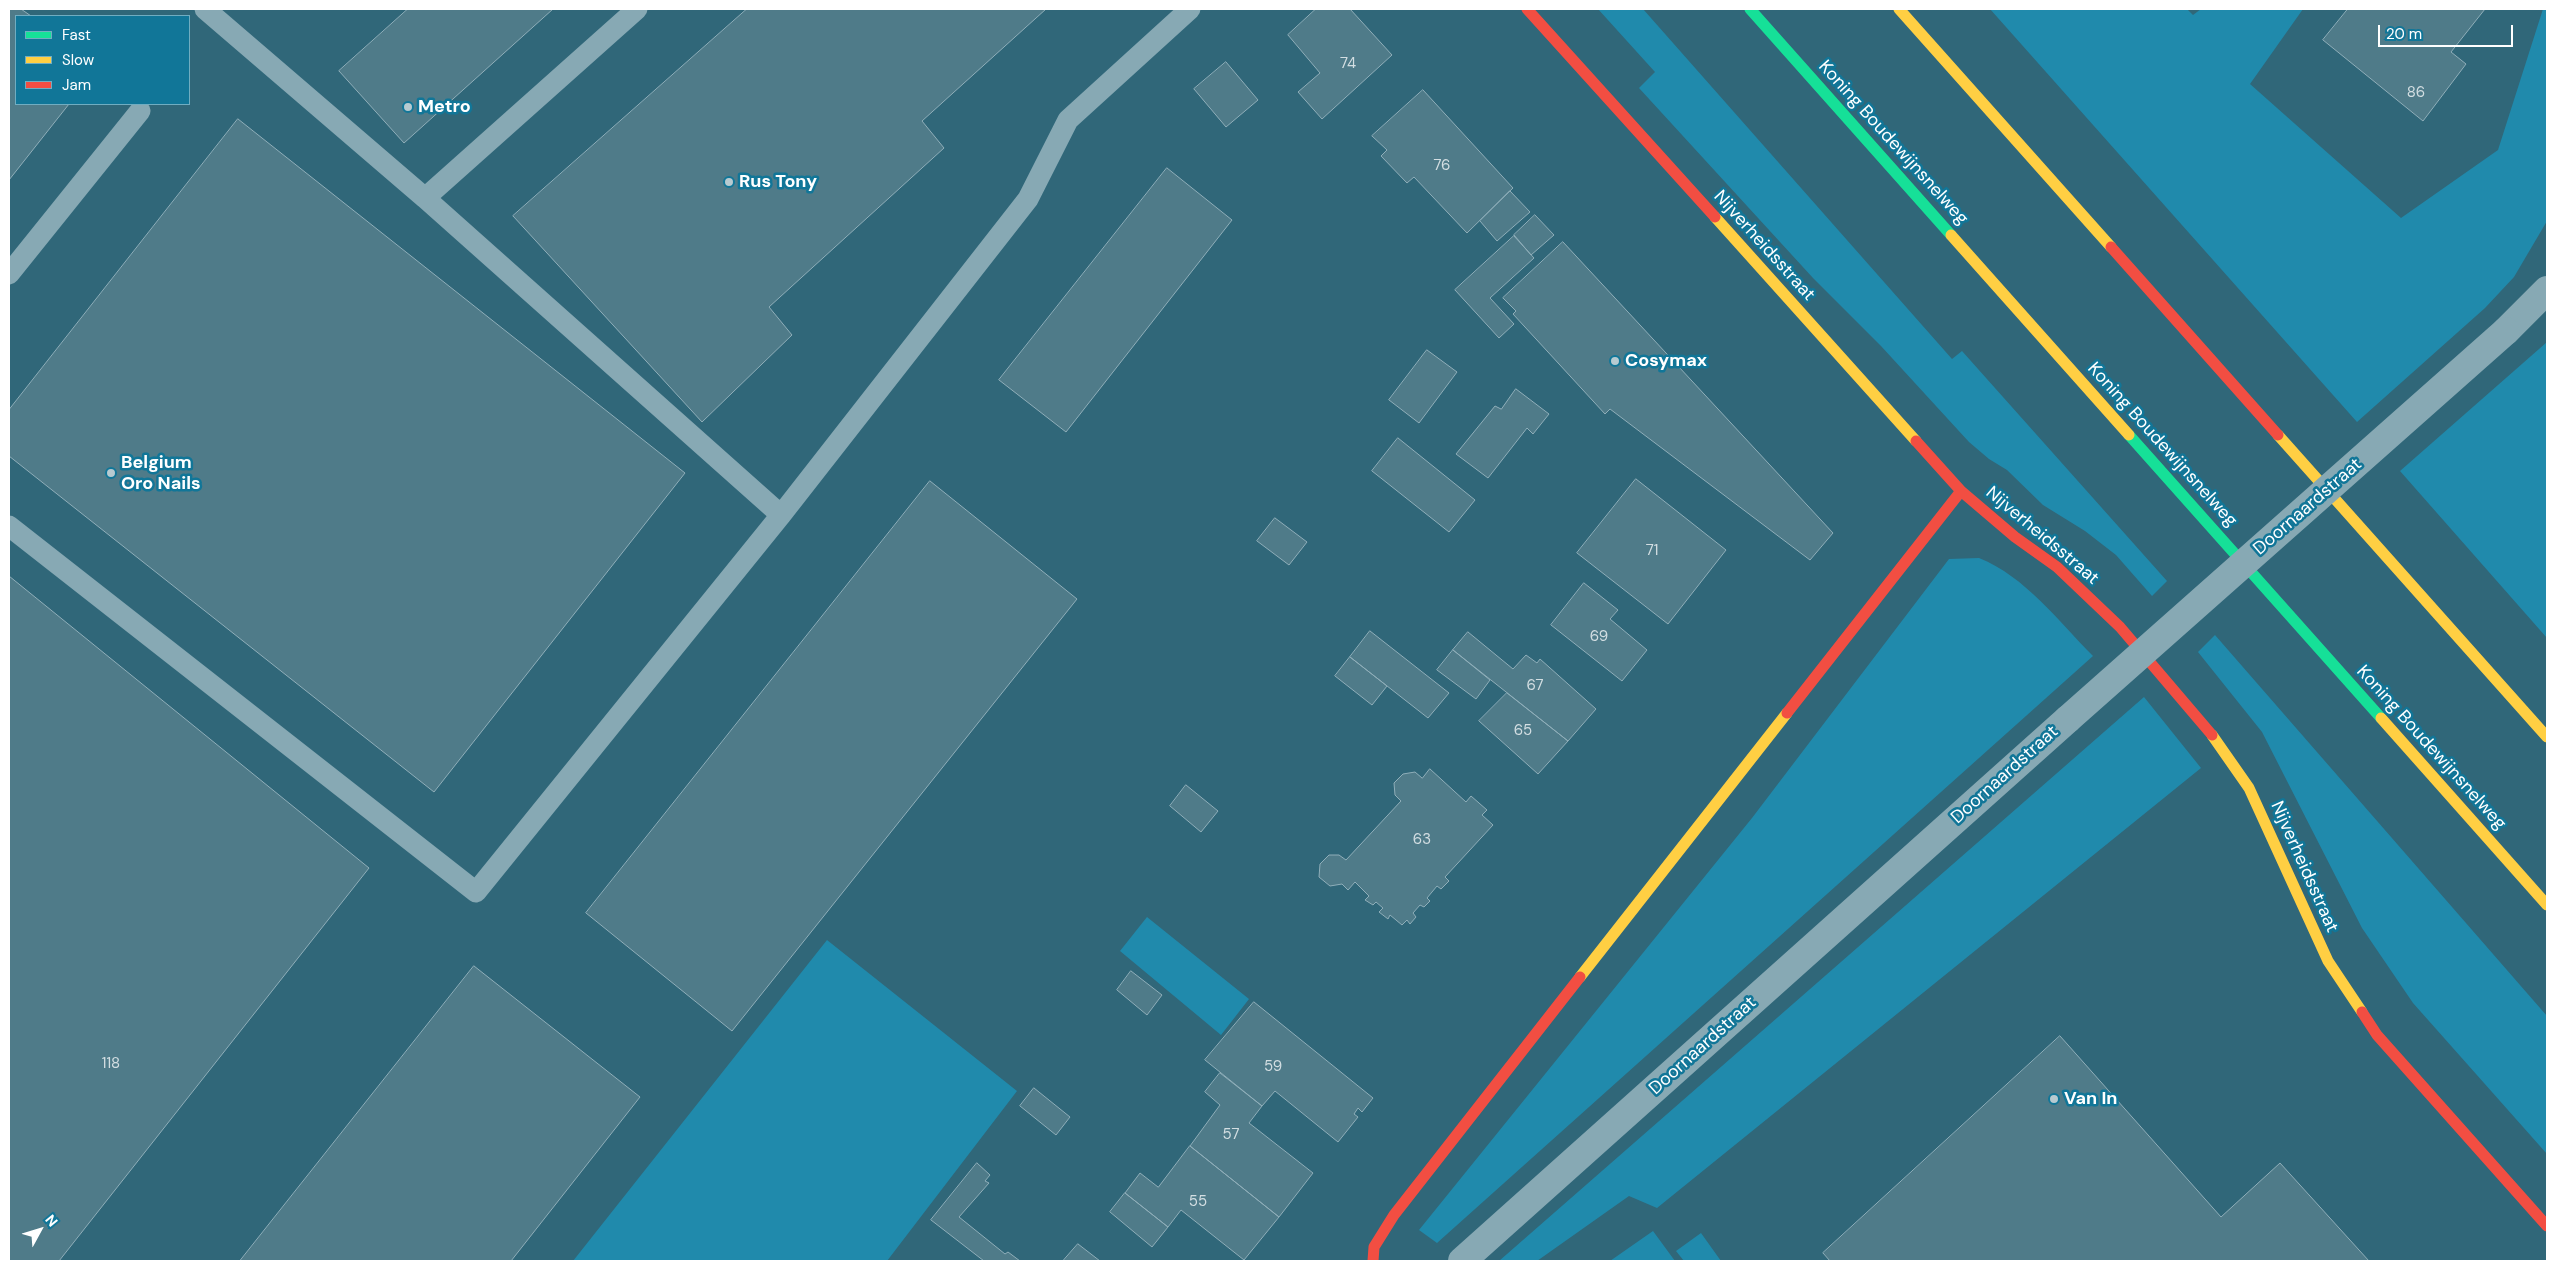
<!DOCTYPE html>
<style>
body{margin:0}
#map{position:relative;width:2556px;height:1270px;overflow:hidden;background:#306779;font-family:"DM Sans",sans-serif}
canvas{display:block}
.frame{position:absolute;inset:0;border:10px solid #fff;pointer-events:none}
.legend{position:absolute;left:15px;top:15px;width:175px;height:90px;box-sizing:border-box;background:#117698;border:1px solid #70adc1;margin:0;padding:6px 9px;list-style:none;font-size:15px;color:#fff}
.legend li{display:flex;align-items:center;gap:10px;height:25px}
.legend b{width:25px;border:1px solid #70adc1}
.north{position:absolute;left:15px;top:1205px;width:50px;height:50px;-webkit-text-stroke:4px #117698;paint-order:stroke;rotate:51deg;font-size:14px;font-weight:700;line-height:20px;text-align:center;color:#fff}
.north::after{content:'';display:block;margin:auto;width:18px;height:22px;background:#fff;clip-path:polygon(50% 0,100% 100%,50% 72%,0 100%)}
.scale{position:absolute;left:2378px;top:25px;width:135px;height:22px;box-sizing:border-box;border:2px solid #fff;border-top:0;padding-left:6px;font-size:15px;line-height:18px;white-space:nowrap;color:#fff;-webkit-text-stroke:4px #117698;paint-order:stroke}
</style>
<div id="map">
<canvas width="2556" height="1270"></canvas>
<div class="frame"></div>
<ul class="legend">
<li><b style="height:6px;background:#16e098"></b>Fast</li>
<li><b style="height:6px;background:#ffcf43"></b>Slow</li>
<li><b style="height:6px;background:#f24e42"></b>Jam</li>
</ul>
<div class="north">N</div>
<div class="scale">20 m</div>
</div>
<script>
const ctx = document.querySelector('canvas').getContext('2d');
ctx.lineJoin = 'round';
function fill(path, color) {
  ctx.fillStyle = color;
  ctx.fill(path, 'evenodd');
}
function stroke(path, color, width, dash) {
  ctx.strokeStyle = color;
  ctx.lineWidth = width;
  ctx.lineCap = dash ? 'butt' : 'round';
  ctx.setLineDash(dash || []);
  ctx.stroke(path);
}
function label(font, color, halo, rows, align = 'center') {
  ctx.font = font + ' "DM Sans",sans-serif';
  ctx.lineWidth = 5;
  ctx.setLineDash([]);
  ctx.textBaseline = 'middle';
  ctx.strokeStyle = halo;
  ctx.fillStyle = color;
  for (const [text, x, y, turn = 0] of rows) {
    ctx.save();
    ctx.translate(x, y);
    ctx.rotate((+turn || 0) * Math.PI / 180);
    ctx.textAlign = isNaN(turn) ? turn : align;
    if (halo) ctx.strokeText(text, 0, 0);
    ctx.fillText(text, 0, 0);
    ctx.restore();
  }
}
fill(new Path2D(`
 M1598,9H1643L1952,359L1962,351L2167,581L2152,596L2116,555L2085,531L2043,505L2007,470L1989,459L1969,442L1881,346L1813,278L1639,88L1655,72Z
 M1990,9H2187L2193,15L2201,9H2303L2250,84L2401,218L2498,150L2543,9H2547V221L2514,277L2485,308L2357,422Z
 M2547,342V638L2400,471Z
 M1979,558C2026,577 2058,621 2093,656L1437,1243L1419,1230L1752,818L1949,559Z
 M2215,635L2547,1016V1154L2413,1003L2362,928L2262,732L2198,652Z
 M2144,697L2201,768L1657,1208L1629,1196L1537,1261H1499Z
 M1147,917L1249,999L1221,1035L1120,951Z
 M827,940L1017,1091L887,1261H573Z
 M1653,1231L1675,1261H1610Z
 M1701,1233L1721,1261H1684L1676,1251Z`), '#208aac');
const building = new Path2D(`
 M9,9H21L31,16H16V104H69L9,180Z
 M408,9H553L404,143L339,71Z
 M747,9H1046L922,121L944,148L769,307L792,335L702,422L513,216Z
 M1316,9H1350L1392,55L1322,119L1298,92L1320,73L1288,35Z
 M2348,9H2485L2451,52L2466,64L2423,121L2323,40Z
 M1226,62L1258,100L1226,127L1194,89Z
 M1423,90L1513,188L1467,233L1414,177L1407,183L1381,156L1387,150L1372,136Z
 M238,119L685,473L434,792L9,456V410Z
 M1167,168L1232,220L1066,432L999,380Z
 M1510,191L1530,212L1497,241L1480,221Z
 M1535,215L1554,235L1531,255L1514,235Z
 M1514,236L1534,258L1490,298L1514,324L1499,338L1455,290Z
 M1563,242L1833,533L1810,560L1610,409L1605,414L1513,314L1516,311L1503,298Z
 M1427,350L1457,372L1419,423L1389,400Z
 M1516,389L1549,414L1533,434L1527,428L1488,478L1456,454L1495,406L1501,409Z
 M1398,438L1475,500L1449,532L1372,471Z
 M1636,479L1726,550L1668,624L1577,553Z
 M930,481L1077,599L732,1031L586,913Z
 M1275,518L1307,542L1289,565L1257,541Z
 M9,576L369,868L59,1261H9Z
 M1584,583L1618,610L1610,619L1647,650L1622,681L1551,625Z
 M1370,631L1449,693L1428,718L1350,657Z
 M1468,632L1513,669L1526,655L1537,663L1540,659L1596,709L1568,741L1453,650Z
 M1453,650L1490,680L1476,699L1437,670Z
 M1350,657L1387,686L1372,705L1335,676Z
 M1507,693L1568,741L1538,774L1479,721Z
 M1430,769L1466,802L1471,796L1487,810L1482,815L1493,825L1445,877L1449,881L1441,889L1437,886L1427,898L1430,901L1424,907L1420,905L1413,913L1416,917L1410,924L1407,920L1402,925L1390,915L1388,919L1379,912L1383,908L1376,902L1373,905L1365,900L1369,896L1355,882L1348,890L1342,884L1330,886L1319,877L1320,864L1329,855H1339L1346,860L1401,801L1395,795L1394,783L1403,774L1415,772L1422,778Z
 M1186,785L1218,811L1201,832L1170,806Z
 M474,966L640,1097L511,1261H240Z
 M1131,971L1162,995L1147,1015L1117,990Z
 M1254,1002L1373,1098L1362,1112L1358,1108L1354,1114L1358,1117L1338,1142L1275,1091L1262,1106L1205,1060Z
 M2060,1036L2221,1217L2280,1163L2369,1261H1830L1823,1253Z
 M1220,1073L1262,1106L1249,1123L1313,1173L1279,1217L1190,1146L1220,1105L1205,1092Z
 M1034,1088L1070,1117L1056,1135L1020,1106Z
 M1190,1146L1279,1217L1244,1260L1181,1210L1168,1227L1125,1193L1140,1173L1158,1187Z
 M977,1163L990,1175L985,1181L989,1183L959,1217L1005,1254L1008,1252L1020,1261H984L931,1220Z
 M1125,1193L1168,1227L1152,1247L1110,1212Z
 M1078,1244L1100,1261H1063Z`);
fill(building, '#4f7b89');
stroke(building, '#8faeb9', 1);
stroke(new Path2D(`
 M205,9L425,198L637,9
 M425,198L781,515
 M9,274L140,111
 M9,526L476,892L781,515L1028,199L1068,120L1190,9`), '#87a9b4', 21);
stroke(new Path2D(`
 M2506,331L2547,290
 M1462,1261L2068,719`), '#87a9b4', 28);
stroke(new Path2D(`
 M1750,9L1951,235
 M2129,435L2381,718`), '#16e098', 11);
stroke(new Path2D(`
 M1899,9L2111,247
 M1715,217L1916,441
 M1951,235L2129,435
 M2278,435L2547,737
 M2381,718L2547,905
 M2212,735L2249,788L2328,961L2362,1012
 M1580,977L1787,713`), '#ffcf43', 11);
stroke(new Path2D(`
 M1527,9L1715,217
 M2111,247L2278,435
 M1916,441L1961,491L2015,537L2057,567L2120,627L2212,735
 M1787,713L1961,491
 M2362,1012L2377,1035L2547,1226
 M1373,1261L1374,1247L1394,1215L1580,977`), '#f24e42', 11);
stroke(new Path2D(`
 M2068,719L2506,331`), '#87a9b4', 28);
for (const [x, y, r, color] of [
 [408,107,5,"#b7cad0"],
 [729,182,5,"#b7cad0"],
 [1615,361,5,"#b7cad0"],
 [111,473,5,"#b7cad0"],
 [2054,1099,5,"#b7cad0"]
]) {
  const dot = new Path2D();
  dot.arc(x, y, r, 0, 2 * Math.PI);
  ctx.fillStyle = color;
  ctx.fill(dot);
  stroke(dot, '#117698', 2);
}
label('15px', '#d3dee2', null, [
 ["74",1348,64],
 ["86",2416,93],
 ["76",1442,166],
 ["71",1652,551],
 ["69",1599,637],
 ["67",1535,686],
 ["65",1523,731],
 ["63",1422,840],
 ["118",111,1064],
 ["59",1273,1067],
 ["57",1231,1135],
 ["55",1198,1202]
]);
label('bold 18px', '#fff', '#117698', [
 ["Metro",418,107],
 ["Rus Tony",739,182],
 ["Cosymax",1625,361],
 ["Belgium",121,463],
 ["Oro Nails",121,484],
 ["Van In",2064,1099]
], 'left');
label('18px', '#fff', '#117698', [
 ["Koning Boudewijnsnelweg",1893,143,48],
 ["Nijverheidsstraat",1764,246,48],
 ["Koning Boudewijnsnelweg",2162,445,48],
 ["Doornaardstraat",2308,507,-41],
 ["Nijverheidsstraat",2042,536,40],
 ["Koning Boudewijnsnelweg",2431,748,48],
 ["Doornaardstraat",2005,775,-42],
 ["Nijverheidsstraat",2304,867,66],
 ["Doornaardstraat",1703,1046,-42]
]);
</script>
